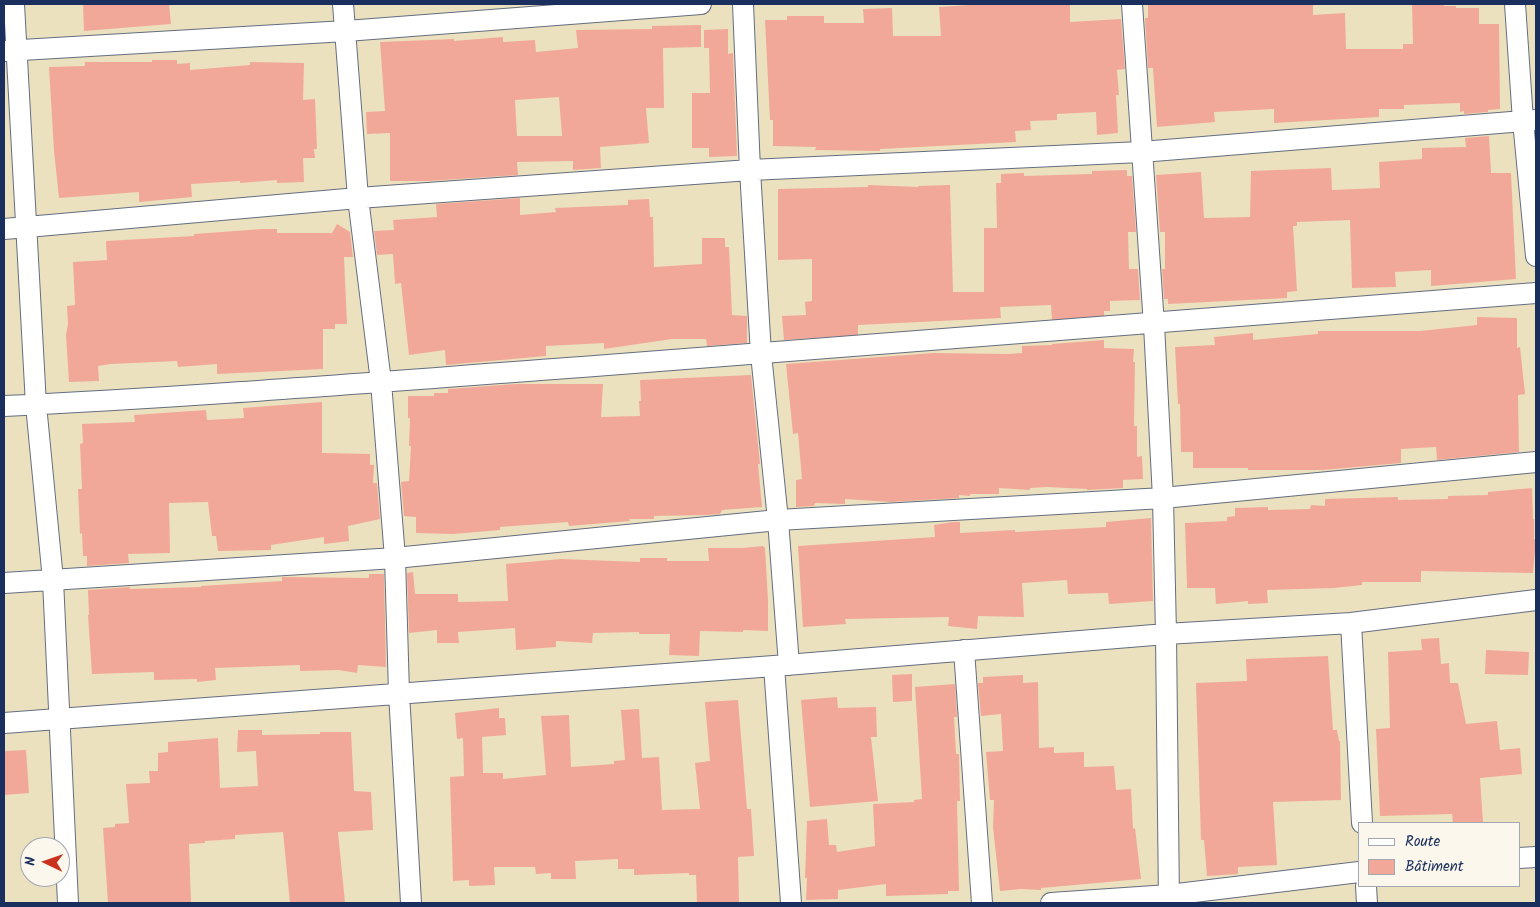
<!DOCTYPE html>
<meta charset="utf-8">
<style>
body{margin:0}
#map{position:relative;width:1540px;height:907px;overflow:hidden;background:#ebe1be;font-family:Kalam,sans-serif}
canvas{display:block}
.frame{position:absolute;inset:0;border:5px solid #1b2f5e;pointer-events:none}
.legend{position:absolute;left:1358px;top:822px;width:162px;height:65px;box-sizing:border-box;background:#fbf7ec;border:1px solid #a1a7b3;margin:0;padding:6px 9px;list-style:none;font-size:15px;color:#1b2f5e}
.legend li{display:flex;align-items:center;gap:10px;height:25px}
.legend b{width:25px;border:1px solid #a1a7b3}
.north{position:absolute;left:20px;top:837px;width:50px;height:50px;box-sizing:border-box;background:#fbf7ec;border:1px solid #a1a7b3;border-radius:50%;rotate:273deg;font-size:14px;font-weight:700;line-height:20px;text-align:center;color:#1b2f5e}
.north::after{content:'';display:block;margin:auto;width:18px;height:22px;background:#c8321e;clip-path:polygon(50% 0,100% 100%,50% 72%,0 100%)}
</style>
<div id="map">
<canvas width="1540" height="907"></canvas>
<div class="frame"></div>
<ul class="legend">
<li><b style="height:6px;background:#fff"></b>Route</li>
<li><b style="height:14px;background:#f2a898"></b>Bâtiment</li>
</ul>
<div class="north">N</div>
</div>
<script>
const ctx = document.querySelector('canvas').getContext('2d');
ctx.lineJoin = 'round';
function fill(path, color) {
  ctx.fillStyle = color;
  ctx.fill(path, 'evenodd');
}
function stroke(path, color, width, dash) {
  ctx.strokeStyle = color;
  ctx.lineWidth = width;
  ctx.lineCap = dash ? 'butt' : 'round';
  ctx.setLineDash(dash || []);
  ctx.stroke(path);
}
fill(new Path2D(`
 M83,4H169L171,24L84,31Z
 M984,4H1070V22L1121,19L1125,69L1117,70L1119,95H1116L1118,133L1097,135L1096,112L1057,114V120L1030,121L1031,130L1015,131L1016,142L880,149V151L815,150L816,147L773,146V120H770L765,20H787V16H824V23H864L863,9L892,8L893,36H941L939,7Z
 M1148,4H1313V15L1345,13L1346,49H1403V44H1413L1412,4H1444V6H1456V8H1479V24H1499L1500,109L1488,110V112L1464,114V111L1460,112V103L1404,105V109H1379V117L1274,123V109L1214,112L1215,122L1157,127L1153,68H1148L1145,18H1148Z
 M701,25V47L663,48L664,108H646L649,143L600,147L601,168L573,170V161L517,162L518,175L429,181H390V133L367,134L366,112L385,111L380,42L454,39V41L503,37V42L535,40L536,52L578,48L576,30L652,29V26ZM559,97L562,136H517L515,100Z
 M728,29V54L733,53L737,156L709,157V148H692V93H710L709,48H704V30Z
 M152,60H177V64L190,63V70L250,65V62L304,63L303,100L315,99L317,149H314L315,158H303L304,182L277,183V180L240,183V181L191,184L192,197L139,202V192L59,198L54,151L49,67L85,66V62H152Z
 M1489,136L1491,173H1511L1516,279L1431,286V270L1395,272L1396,287L1352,288L1350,220L1297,222V226H1293L1297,291L1287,292V298L1168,304V299H1164L1162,269H1165V232H1160L1156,175L1201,172L1204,218L1250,217L1251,171L1331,168L1332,190L1380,188L1379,162L1422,159V148L1466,147L1465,138Z
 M1127,170V176H1132L1136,232H1128L1129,269H1138L1140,300L1110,301V311H1104V316L1052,320L1051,305L1000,307L1001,318L858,325V335L784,340L782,316L806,315L805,302L812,301V259L778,260V189L868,187V185L918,187V186L950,185L953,292H984V228H997L996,183H1001V174L1024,173V176L1092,174V171Z
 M520,198V215L556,212L555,208L628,205V200L649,199L650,217H653L654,267L702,264V238H725V247H729L732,315L747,316V343L707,346L706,339H672L604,349V343L546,346V356L446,365L445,350L409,355L401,283L395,284L393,254L377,255L374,231L394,230L393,220L437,217L436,204Z
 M337,224L350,232L353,257H344L347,324H335V329H323V369L217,374V364L178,367L177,361L110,364L98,366L99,381L69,382L66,335L68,324L67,306L75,305L73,262L107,260L106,241L194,236V234L263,229H277V233H332Z
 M1477,317L1517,318V348L1520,347L1525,394L1518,395L1519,452L1437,460L1436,447L1401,449V463L1323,470H1248V468H1193V452H1181L1180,404H1178L1175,347L1215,345L1214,337L1253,333V340L1318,334V331H1420L1477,325Z
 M1104,340V348L1134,349L1133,362H1135L1134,426H1137V457L1142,456L1143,479L1123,480V488L1087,490V489L1047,487L1030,488V490L999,488V494H970V496L959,495V498L891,502L845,499V504L815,503L814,506L796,507V480L802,479L798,433L793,434L786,364L934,353L1007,354L1022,353V346L1052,345V344Z
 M751,375L759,454L760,464H758L762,507L722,510L720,514L706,515L654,516V519H629L630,521L569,526L568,522L500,527V530L453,534L416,533V517L404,516L401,482L409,481L411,446H409L410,418H408V396H434V393H448V389L515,384H603L601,417L640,416L639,401H641L640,380Z
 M322,402V453L370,454V465H374L373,483H377L380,519L348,526L349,541L324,544V537L271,545V550L218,551L216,536H212L208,502L169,503L170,553L128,554L129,563L87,566V556H83L82,533L80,534L78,489H82L80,444L83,443L82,424L135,422L134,415L206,410L207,420L244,418L243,408Z
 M1532,488L1533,519H1534V539H1536L1533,573L1421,571V582H1362V585L1334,588L1267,590L1268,603L1248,604V601L1216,604L1215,588H1187L1185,523L1227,521V517L1235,516V508L1268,507V510L1310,509L1311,505L1325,506V499L1398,497V500L1448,499V496L1488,495V492Z
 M1151,518L1153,601L1109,604L1108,593L1068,594L1067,580L1022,583L1024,617L978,616L977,629L948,626L949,617L845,619L846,624L803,627L798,546L935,537L934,525L953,522H960V533L1015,530V532L1106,527V522Z
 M763,546L765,548L768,600V631L743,630V632L700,631L699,656L669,655L670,634H639V632L593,633L592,643L556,641V647L516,650L515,628L458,632L459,643H437V630L409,633L407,573L413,572L415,594H458V602L508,601L506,564L561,559L640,562V558H667V561H709L708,548H742Z
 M369,574H384L386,667L358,665L357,673L339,670L300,671V665L215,668L216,680L197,682V679L154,680V672L92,674L88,615H89L88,590L130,587V589L201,587V586L282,581V577L369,578Z
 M1439,638L1441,664L1449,663L1450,683H1458L1466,724L1497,721L1500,750L1520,748L1522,774L1480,778L1483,823H1453L1452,814L1380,816L1376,729L1390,728L1388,652L1422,650L1421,639Z
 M1486,650L1529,652L1528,675L1485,674Z
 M1328,656L1333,730H1337L1339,741H1340L1341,800L1273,802L1277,865L1238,867V874L1207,876L1204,840H1201L1196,683L1247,681L1246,659Z
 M912,674V701L893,702L892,675Z
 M1023,675V683L1038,682L1039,748L1054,747V753L1084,752V767L1114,766L1116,790L1131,789L1133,829L1135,828L1141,879L1041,888V890L1021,889L1000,891L993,827L994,800H990L986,752L1003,751L1001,714L981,716L978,683H983V677Z
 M955,684L957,717H954L956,754H959L960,801H957L959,891H948V894L886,896V884L838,890V899L806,900L807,878H805L807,821L827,819L829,845H836L837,852L875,846L873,804L914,802V800L922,799L915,687Z
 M837,697L838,708L876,707L877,737H871L878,801L810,807L801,700Z
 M738,700L747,809H751L754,856L738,857L739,903H697L696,875H689V873L634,875V869H618V859L575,861L576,879H551V873L536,874L535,867H494L495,885L469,886V880L453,881L450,777L464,776L463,738L457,739L455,713L499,708V718H505L506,735L482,737L483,773H503V779L546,775L541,716L569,715L571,767L614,764V761L625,760L621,710L639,709L642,758L659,757L662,810L700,809L695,763L710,761L705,702Z
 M238,730H262V735L320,734V732H351L354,791L371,792L373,830L338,832L345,903H290L283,832L235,835V839L205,841V843L189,844L191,903H108L103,828L115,827V824L129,823L126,784L150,783L149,771H158V753L168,752V742L218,738L220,788L258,786L256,751L237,752Z
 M26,750L29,793L4,795V751Z`), '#f2a898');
const minor = new Path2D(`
 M14,4L36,405L53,580L68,903
 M343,4L358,198L381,382L395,558L399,693L411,903
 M743,4L750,170L761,354L778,520L789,665
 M1132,4L1154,325L1163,498L1166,634L1169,903
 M1515,4L1523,121L1536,256
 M4,51L346,31L701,4
 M4,229L358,198L750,170L1141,152L1536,120
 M4,406C196,397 389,381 582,367C900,344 1218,319 1536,293
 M4,583L395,558L778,520L1163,498L1536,462
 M1351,623L1362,823
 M964,650L982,903
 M774,666L791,903
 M4,723L774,666L1166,634L1351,623L1536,600
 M1519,858L1536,857
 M1366,886L1367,903
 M1051,903L1169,895L1359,872`);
stroke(minor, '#646d80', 22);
stroke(minor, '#fff', 20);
</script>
